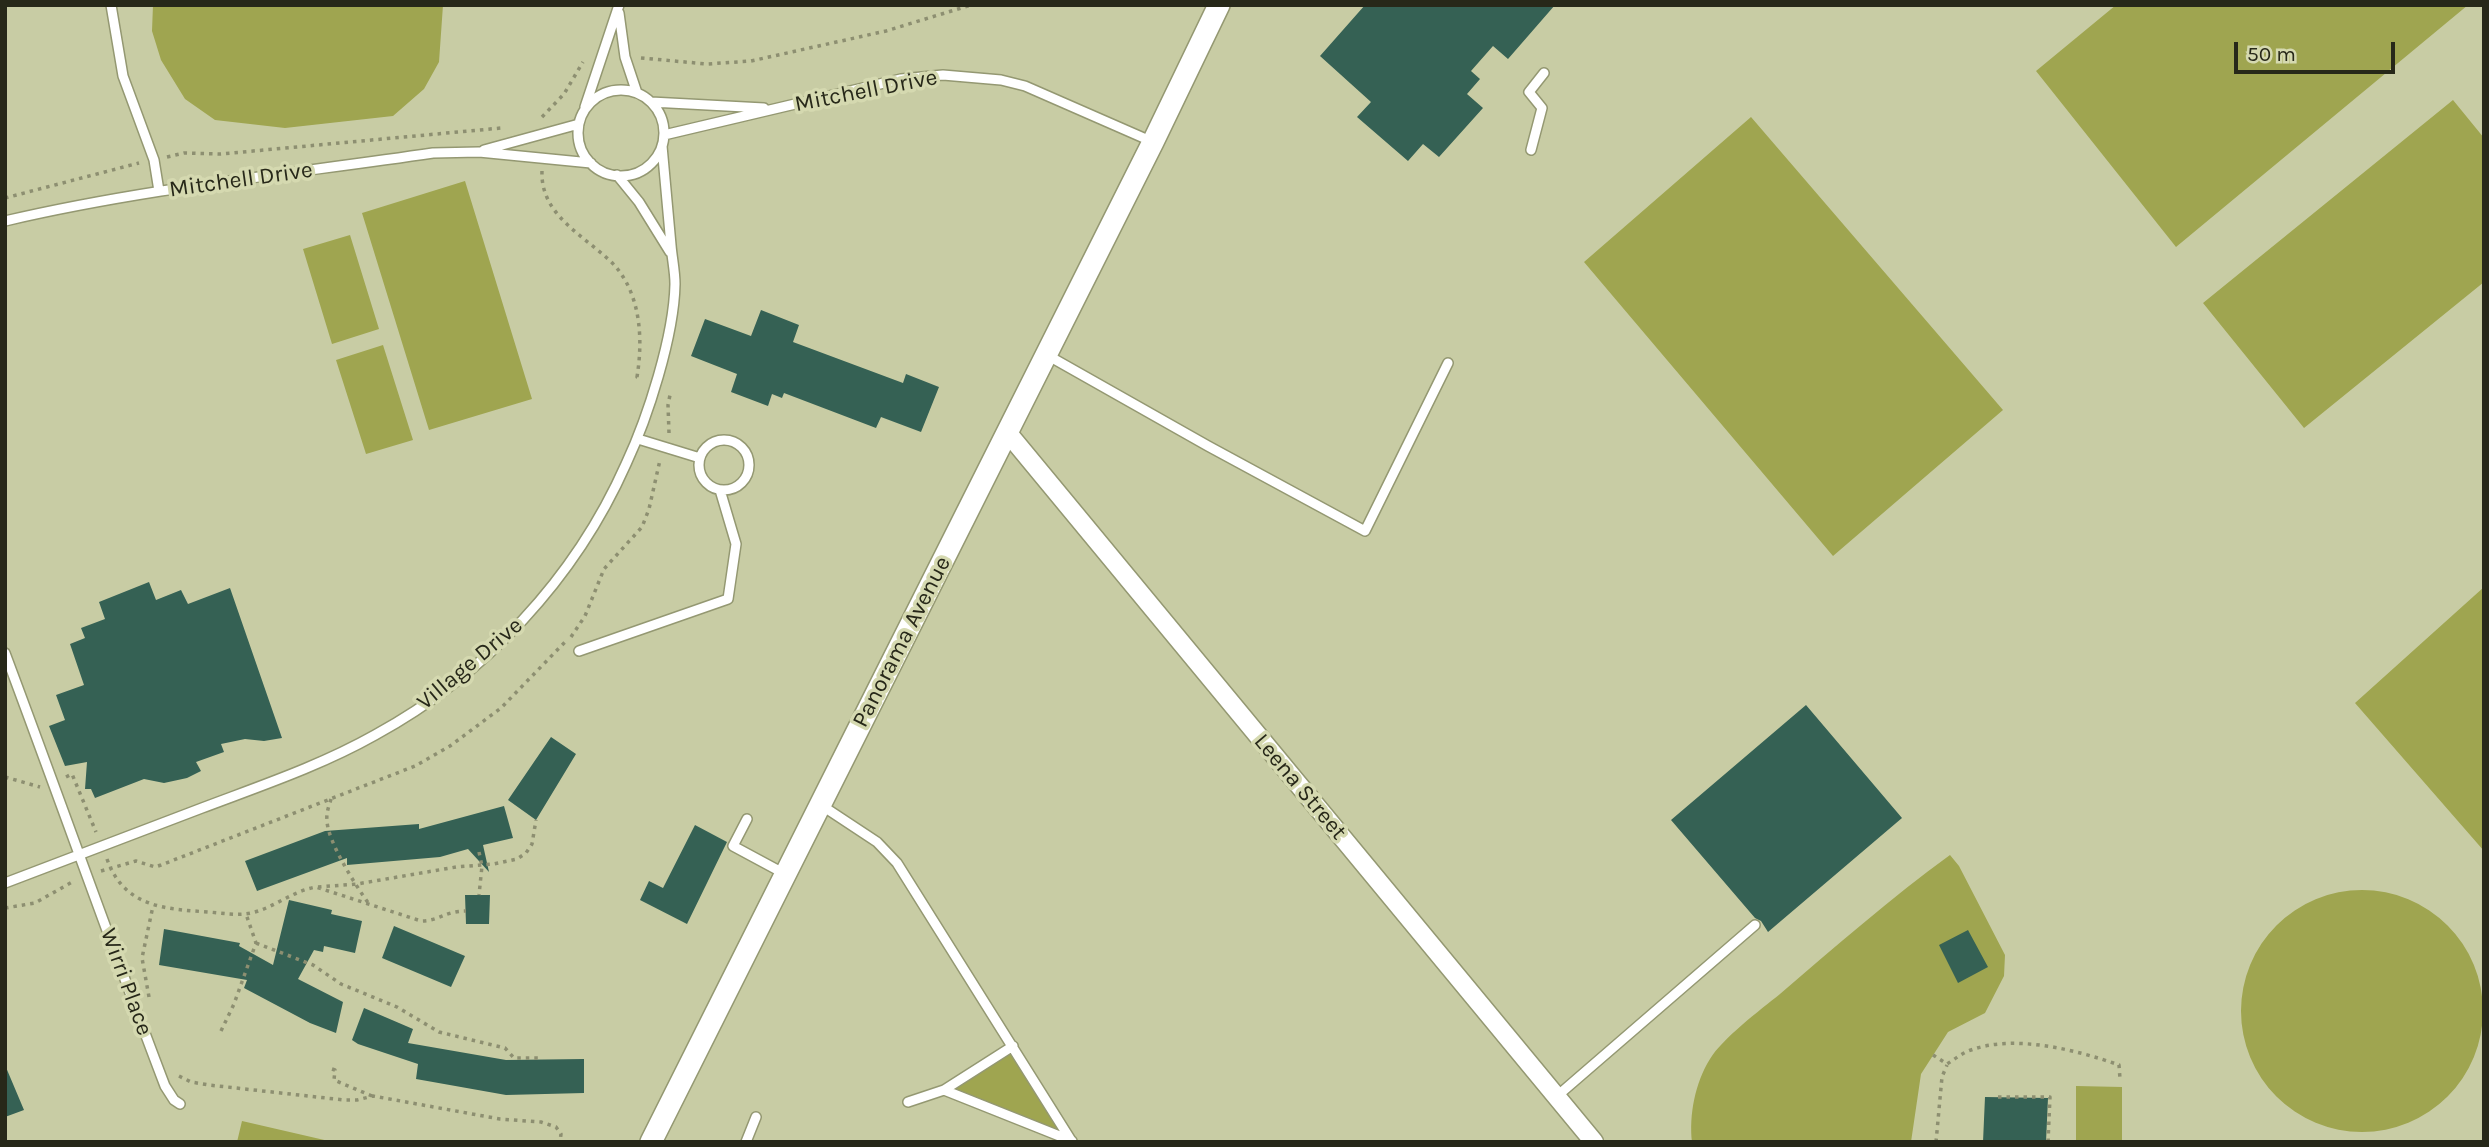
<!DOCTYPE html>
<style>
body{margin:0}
#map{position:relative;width:2489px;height:1147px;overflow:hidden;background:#c8cca4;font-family:Karla,sans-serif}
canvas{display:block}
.frame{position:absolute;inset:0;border:7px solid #272819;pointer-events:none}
.scale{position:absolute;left:2234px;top:42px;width:161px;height:32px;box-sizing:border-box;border:4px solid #272819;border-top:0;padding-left:9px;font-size:21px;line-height:24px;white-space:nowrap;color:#272819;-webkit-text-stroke:5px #d5d9b0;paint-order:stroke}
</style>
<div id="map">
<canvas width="2489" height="1147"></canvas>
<div class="frame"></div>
<div class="scale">50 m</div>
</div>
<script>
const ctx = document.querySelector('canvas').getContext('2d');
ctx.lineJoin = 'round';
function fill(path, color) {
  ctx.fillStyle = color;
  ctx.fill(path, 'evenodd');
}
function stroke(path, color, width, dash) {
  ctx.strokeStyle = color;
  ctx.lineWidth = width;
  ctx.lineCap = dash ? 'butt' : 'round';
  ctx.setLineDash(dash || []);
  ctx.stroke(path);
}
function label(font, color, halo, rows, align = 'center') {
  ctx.font = font + ' Karla,sans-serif';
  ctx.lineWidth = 7;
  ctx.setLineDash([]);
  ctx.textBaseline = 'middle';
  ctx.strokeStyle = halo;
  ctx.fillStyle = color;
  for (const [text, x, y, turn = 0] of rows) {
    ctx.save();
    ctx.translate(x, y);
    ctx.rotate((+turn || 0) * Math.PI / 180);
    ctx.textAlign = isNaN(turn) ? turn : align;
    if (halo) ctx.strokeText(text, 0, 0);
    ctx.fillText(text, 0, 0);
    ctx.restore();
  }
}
fill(new Path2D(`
 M153,5H443L439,62L424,89L393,116L285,128L215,120L185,99L161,60L152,31Z
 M2116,5H2468L2176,247L2036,71Z
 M2453,100L2484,138V282L2304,428L2203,303Z
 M1751,117L2003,410L1833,556L1584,262Z
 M465,181L532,399L429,430L362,213Z
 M350,235L379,329L332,344L303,249Z
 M383,345L413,440L366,454L336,360Z
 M2484,587V851L2355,703Z
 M1950,855L1959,866L2005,955L2004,976L1985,1013L1948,1032L1921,1074L1911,1142H1692C1689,1115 1695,1083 1710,1059C1722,1039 1760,1010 1780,994C1836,946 1891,898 1950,855Z
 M2241 1011a121 121 0 1 1 242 0a121 121 0 1 1-242 0Z
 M1013,1046L1072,1141L944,1090Z
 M2076,1086L2122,1087V1142H2076Z
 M242,1121L333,1142H237Z`), '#9fa550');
fill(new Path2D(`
 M1365,5H1555L1508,59L1493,46L1471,71L1480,79L1467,94L1483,108L1439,157L1423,144L1408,161L1357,117L1371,102L1320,56Z
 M761,310L799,325L793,342L903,383L906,374L939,387L921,432L881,417L876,428L784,393L782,398L772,394L768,406L731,392L737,374L691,356L705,319L751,336Z
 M149,582L156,600L181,590L188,604L230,588L282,738L264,741L245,739L221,744L224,752L196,762L201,771L187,778L164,783L144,779L95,798L91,789H85L87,762L65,766L49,726L65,720L56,695L84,685L70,644L85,638L81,628L105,619L99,602Z
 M1806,705L1902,818L1768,932L1761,921L1755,918L1671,820Z
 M551,737L576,754L536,820L508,800Z
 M504,806L513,838L483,845L489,872L468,849L440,857L347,865V858L257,891L245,861L325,831L419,824V829Z
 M695,825L727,842L687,924L640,900L649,881L663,888Z
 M465,895H490L489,924H466Z
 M289,900L332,910L331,914L362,921L355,953L324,946L323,952L314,950L298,979L343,1002L336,1033L310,1023L244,988L247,980L159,965L164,929L240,943L239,946L273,965Z
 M394,926L465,956L451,987L382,958Z
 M1968,930L1988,967L1958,983L1939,945Z
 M364,1008L413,1029L408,1043L506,1060L584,1059V1093L506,1095L416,1079L418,1064L358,1044L352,1040Z
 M5,1065L24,1110L5,1117Z
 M1985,1097L2048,1098L2046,1142H1983Z`), '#356154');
const service = new Path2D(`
 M111,5L123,76L154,160L159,191
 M619,13L625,57L637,93
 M578 133a43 43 0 1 1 86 0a43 43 0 1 1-86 0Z
 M651,102L764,108
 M585,107L619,5
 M664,135L901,79L943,75L1001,80L1025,86L1153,142
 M484,150L579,124
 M1531,150L1542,108L1529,92L1544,73
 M617,175L639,202L670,252
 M5,221C146,188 290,174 433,153L479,152L591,163
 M1047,355L1208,446L1365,531L1448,363
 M638,439L700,458
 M699 465a25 25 0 1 1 50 0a25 25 0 1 1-50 0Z
 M579,651L728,599L736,544L720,490
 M5,653C59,797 110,942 165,1086L174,1100L180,1104
 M821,805L877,842L897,863L1072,1142
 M747,819L733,846L785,874
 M5,883C71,858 136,833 202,808C260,786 320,766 375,735C485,675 575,579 626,464C648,417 674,336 675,284C675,271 672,258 671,245C668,212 665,179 662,146
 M944,1090L1072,1141
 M1556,1097L1755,925
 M908,1102L944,1090L1013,1046
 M746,1142L756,1117`);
const minor = new Path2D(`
 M1007,432L1594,1142`);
const tertiary = new Path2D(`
 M651,1142L1153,142L1219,5`);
stroke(service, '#949872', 12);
stroke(minor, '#949872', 21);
stroke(tertiary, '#949872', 24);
stroke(new Path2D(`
 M641,58L707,64L751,61L886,31L971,5
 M542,117L564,94L583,62
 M167,157L184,153L221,154L501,128
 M542,171C540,218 590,238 616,267C641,297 643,340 637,377L641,378
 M5,198L139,163
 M669,433L668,405L670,395
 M571,637L585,616L604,569L642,527L649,509L660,460
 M5,777L40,787
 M66,777L72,774L96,832
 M331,799C329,806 326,813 327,820C327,841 356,886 369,904
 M479,852L482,866L479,895
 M107,859C124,907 164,909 208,912C223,913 237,916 251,913C274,908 292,891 316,887L421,921C439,921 445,911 466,911
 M101,871L136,861L155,867L161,865L415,766L450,746L501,708L565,642
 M318,887L357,884L456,867L494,864L517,859L526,853L532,844L536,820
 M5,908L35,903L74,881
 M256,943L313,965L341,984L397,1007L439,1032L505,1048L514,1058H538
 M149,997L142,958L153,906
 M221,1031L234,1004L256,943L246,914
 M1933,1055L1947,1064C1955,1059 1962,1053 1971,1050C2015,1034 2077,1050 2119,1065L2120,1079
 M332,1069L335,1070L334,1080L372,1096
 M179,1076L191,1082L209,1085L344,1100H357L373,1096L500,1119L541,1122L556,1127L561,1134L560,1142
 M1998,1097H2050L2048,1142
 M1936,1142L1942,1077L1947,1065`), '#8d8f71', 3.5, [3.5, 5]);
stroke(service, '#fff', 9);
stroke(minor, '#fff', 18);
stroke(tertiary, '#fff', 21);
label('23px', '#272819', '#d5d9b0', [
 ["Mitchell Drive",866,91,-11],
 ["Mitchell Drive",241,180,-8],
 ["Panorama Avenue",902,642,-63],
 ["Village Drive",470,664,-40],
 ["Leena Street",1300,787,50],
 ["Wirri Place",126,982,70]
]);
</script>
